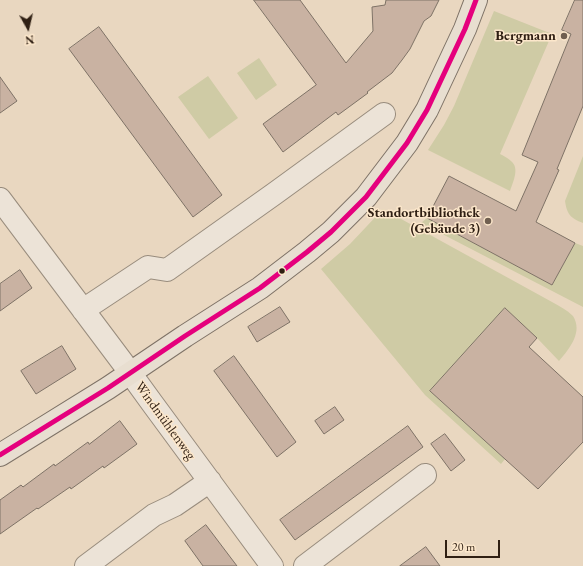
<!DOCTYPE html>
<meta charset="utf-8">
<style>
body{margin:0}
#map{position:relative;width:583px;height:566px;overflow:hidden;background:#e9d7c0;font-family:"EB Garamond",serif}
canvas{display:block}
.north{position:absolute;left:8px;top:8px;width:40px;height:40px;-webkit-text-stroke:3px #fce7cb;paint-order:stroke;rotate:172deg;font-size:11px;font-weight:700;line-height:16px;text-align:center;color:#2f1f13}
.north::after{content:'';display:block;margin:auto;width:14px;height:18px;background:#2f1f13;clip-path:polygon(50% 0,100% 100%,50% 72%,0 100%)}
.scale{position:absolute;left:445px;top:540px;width:55px;height:18px;box-sizing:border-box;border:2px solid #2f1f13;border-top:0;padding-left:5px;font-size:12px;line-height:14px;white-space:nowrap;color:#2f1f13;-webkit-text-stroke:3px #fce7cb;paint-order:stroke}
</style>
<div id="map">
<canvas width="583" height="566"></canvas>
<div class="north">N</div>
<div class="scale">20 m</div>
</div>
<script>
const ctx = document.querySelector('canvas').getContext('2d');
ctx.lineJoin = 'round';
function fill(path, color) {
  ctx.fillStyle = color;
  ctx.fill(path, 'evenodd');
}
function stroke(path, color, width, dash) {
  ctx.strokeStyle = color;
  ctx.lineWidth = width;
  ctx.lineCap = dash ? 'butt' : 'round';
  ctx.setLineDash(dash || []);
  ctx.stroke(path);
}
function label(font, color, halo, rows, align = 'center') {
  ctx.font = font + ' "EB Garamond",serif';
  ctx.lineWidth = 3;
  ctx.setLineDash([]);
  ctx.textBaseline = 'middle';
  ctx.strokeStyle = halo;
  ctx.fillStyle = color;
  for (const [text, x, y, turn = 0] of rows) {
    ctx.save();
    ctx.translate(x, y);
    ctx.rotate((+turn || 0) * Math.PI / 180);
    ctx.textAlign = isNaN(turn) ? turn : align;
    if (halo) ctx.strokeText(text, 0, 0);
    ctx.fillText(text, 0, 0);
    ctx.restore();
  }
}
fill(new Path2D(`
 M494,11L552,34L500,154C504,156 508,158 511,161C520,168 513,182 510,191L428,150L444,125L454,106Z
 M259,58L277,85L256,100L237,73Z
 M208,76L238,118L209,139L178,97Z
 M583,156V223C570,218 567,214 565,201Z
 M383,209L552,302C559,306 567,310 573,316C583,332 570,348 559,361L537,338L505,308L430,391L505,459L501,464L425,395L321,269L350,244Z
 M427,218L552,285L575,243L583,246V307L421,223Z`), '#cfcba5');
const building = new Path2D(`
 M254,0H300L346,63L373,31L372,7L385,5L386,0H439L431,16L424,21L410,49L402,60L392,73L367,92L368,93L338,115L336,112L283,152L263,124L316,85Z
 M575,0H583V106L557,169L559,170L536,222L575,243L552,285L427,218L449,176L516,211L538,162L522,155L571,34L562,30Z
 M99,27L222,195L193,217L69,49Z
 M0,77L17,101L0,113Z
 M20,270L32,288L0,311V284Z
 M280,307L290,322L257,342L248,327Z
 M505,308L537,338L529,347L583,397V442L538,489L430,391Z
 M62,346L76,369L36,394L21,371Z
 M234,356L296,442L277,457L214,371Z
 M335,407L344,420L324,434L315,421Z
 M120,421L137,444L104,468L103,466L71,489L70,487L38,509L37,508L0,534V500L21,485L23,487L54,464L55,466L88,442L89,444Z
 M408,426L423,447L295,540L280,520Z
 M445,434L465,460L451,471L431,444Z
 M206,525L237,566H203L185,541Z
 M426,547L440,566H400Z`);
fill(building, '#c9b2a2');
stroke(building, '#7e7266', 1);
const minor = new Path2D(`
 M0,199L123,363L152,403L272,566
 M83,310L148,267L167,270L274,194L384,114
 M86,566L154,515L175,505L210,481
 M305,566L425,475`);
const major = new Path2D(`
 M0,455L108,388L185,336L260,288L307,252L331,232L366,197L407,143L427,110L465,29L476,0`);
stroke(minor, '#988c7d', 24);
stroke(major, '#7e7266', 24);
stroke(minor, '#ece3d7', 22);
stroke(major, '#e8ded0', 22);
stroke(new Path2D(`
 M0,455L108,388L185,336L260,288L307,252L331,232L366,197L407,143L427,110L465,29L476,0`), '#e5007d', 5);
for (const [x, y, r, color] of [
 [564,36,4,"#705f50"],
 [488,221,4,"#705f50"],
 [282,271,3.5,"#2f1f13"]
]) {
  const dot = new Path2D();
  dot.arc(x, y, r, 0, 2 * Math.PI);
  ctx.fillStyle = color;
  ctx.fill(dot);
  stroke(dot, '#fce7cb', 1.5);
}
label('bold 14px', '#2f1f13', '#fce7cb', [
 ["Bergmann",556,36],
 ["Standortbibliothek",480,213],
 ["(Gebäude 3)",480,229]
], 'right');
label('14px', '#2f1f13', '#fce7cb', [
 ["Windmühlenweg",165,421,54]
]);
</script>
